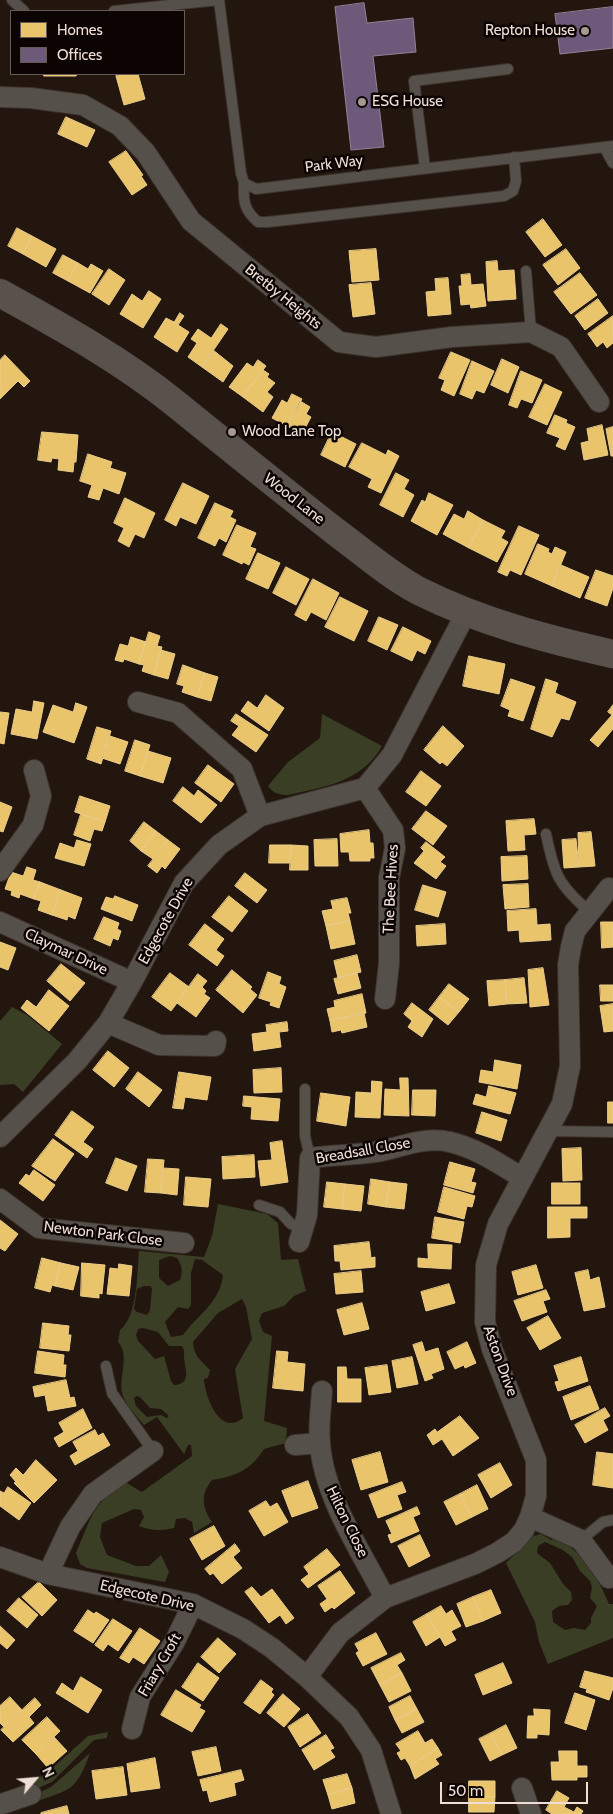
<!DOCTYPE html>
<style>
body{margin:0}
#map{position:relative;width:613px;height:1814px;overflow:hidden;background:#22160f;font-family:Cabin,sans-serif}
canvas{display:block}
.legend{position:absolute;left:10px;top:10px;width:175px;height:65px;box-sizing:border-box;background:#0c0402;border:1px solid #665b56;margin:0;padding:6px 9px;list-style:none;font-size:15px;color:#eeded5}
.legend li{display:flex;align-items:center;gap:10px;height:25px}
.legend b{width:25px;border:1px solid #665b56}
.north{position:absolute;left:10px;top:1754px;width:50px;height:50px;-webkit-text-stroke:4px #0c0402;paint-order:stroke;rotate:63deg;font-size:14px;font-weight:700;line-height:20px;text-align:center;color:#eeded5}
.north::after{content:'';display:block;margin:auto;width:18px;height:22px;background:#eeded5;clip-path:polygon(50% 0,100% 100%,50% 72%,0 100%)}
.scale{position:absolute;left:440px;top:1782px;width:148px;height:22px;box-sizing:border-box;border:2px solid #eeded5;border-top:0;padding-left:6px;font-size:15px;line-height:18px;white-space:nowrap;color:#eeded5;-webkit-text-stroke:4px #0c0402;paint-order:stroke}
</style>
<div id="map">
<canvas width="613" height="1814"></canvas>
<ul class="legend">
<li><b style="height:14px;background:#e9c46a"></b>Homes</li>
<li><b style="height:14px;background:#6d597a"></b>Offices</li>
</ul>
<div class="north">N</div>
<div class="scale">50 m</div>
</div>
<script>
const ctx = document.querySelector('canvas').getContext('2d');
ctx.lineJoin = 'round';
function fill(path, color) {
  ctx.fillStyle = color;
  ctx.fill(path, 'evenodd');
}
function stroke(path, color, width, dash) {
  ctx.strokeStyle = color;
  ctx.lineWidth = width;
  ctx.lineCap = dash ? 'butt' : 'round';
  ctx.setLineDash(dash || []);
  ctx.stroke(path);
}
function label(font, color, halo, rows, align = 'center') {
  ctx.font = font + ' Cabin,sans-serif';
  ctx.lineWidth = 5;
  ctx.setLineDash([]);
  ctx.textBaseline = 'middle';
  ctx.strokeStyle = halo;
  ctx.fillStyle = color;
  for (const [text, x, y, turn = 0] of rows) {
    ctx.save();
    ctx.translate(x, y);
    ctx.rotate((+turn || 0) * Math.PI / 180);
    ctx.textAlign = isNaN(turn) ? turn : align;
    if (halo) ctx.strokeText(text, 0, 0);
    ctx.fillText(text, 0, 0);
    ctx.restore();
  }
}
fill(new Path2D(`
 M322,714L382,746C362,782 324,787 288,795C279,795 273,793 268,786L288,762L320,738Z
 M12,1007L27,1015L62,1044L23,1092L14,1084L0,1085V1021Z
 M218,1204L267,1214L278,1223L281,1260L298,1259L306,1291L294,1296L284,1306L262,1313L259,1321L263,1332L272,1336L264,1421L287,1428L286,1443L264,1449C251,1470 236,1476 212,1480C200,1495 202,1507 212,1522L194,1533L192,1522L185,1518L176,1519L174,1528C162,1531 151,1531 139,1526L144,1517L141,1510L134,1509L102,1523L100,1537L107,1555L136,1566H149L161,1555L169,1572L165,1582L87,1568L80,1564L76,1553C92,1516 91,1506 125,1482L142,1492L192,1456L191,1445H188L184,1454L157,1417L144,1425C136,1416 127,1406 123,1396C117,1379 131,1356 118,1342L120,1330C138,1316 137,1272 139,1251L204,1257L212,1236ZM170,1256L177,1258C182,1266 183,1271 180,1280L168,1286L159,1278V1260ZM195,1259L202,1260L223,1275C220,1303 198,1314 183,1335L171,1337L165,1322L178,1307L188,1309L191,1305V1273ZM144,1286H150L152,1288L150,1310L147,1315L137,1312L134,1309L137,1289ZM242,1299L246,1307L252,1339L235,1369L243,1418C220,1437 205,1397 204,1379L208,1378L210,1370C201,1360 194,1357 193,1342L218,1313ZM143,1328L158,1332L169,1346H182C185,1351 184,1352 184,1358C185,1369 192,1384 174,1385L171,1381L164,1356L155,1359L138,1341L136,1335L138,1329ZM136,1396L140,1397L150,1408L161,1409L169,1416L167,1418L161,1415L147,1417L136,1406L134,1398Z
 M541,1534L551,1540L556,1538C584,1553 597,1575 609,1604H613V1638L548,1664L539,1642L535,1622L506,1563L533,1536ZM545,1542L563,1550L572,1557L580,1571L590,1581L592,1587L590,1598L597,1606L591,1618V1623L585,1630L574,1628L565,1630L553,1622L552,1611L559,1606L568,1605L572,1600L571,1592L563,1584L550,1563L537,1553L538,1546Z
 M108,1732L107,1738L94,1740L52,1782L29,1792L28,1785L48,1772L88,1736Z
 M90,1753C77,1790 71,1790 34,1802L32,1796L51,1787Z`), '#393e25');
const homes = new Path2D(`
 M44,74H77L76,76H44Z
 M122,74H138L145,99L124,105L116,76Z
 M66,117L95,130L87,147L58,134Z
 M126,151L143,175L141,176L147,185L132,195L109,162Z
 M543,219L562,245L545,257L526,232Z
 M17,228L32,236L23,254L8,246Z
 M32,236L56,249L46,267L23,254Z
 M376,249L379,280L352,282L349,251Z
 M566,249L580,268L558,285L543,265Z
 M63,255L78,263L68,281L53,273Z
 M497,261L498,271L514,270L516,299L488,301L486,262Z
 M78,263L88,269L91,264L103,271L90,293L68,281Z
 M109,269L125,280L109,305L92,294Z
 M580,273L597,295L571,314L554,292Z
 M470,274L471,285L483,284L486,306L471,308L470,304L461,305L459,286H462L461,275Z
 M448,278L451,314L428,316L426,292L436,291L435,279Z
 M371,283L375,314L353,317L349,285Z
 M149,291L161,299L143,328L120,314L132,294L142,301Z
 M598,299L608,313L585,330L575,316Z
 M180,313L184,316L178,325L189,332L177,352L154,337L166,318L174,322Z
 M613,316V343L607,348L603,342L597,347L588,334Z
 M221,324L228,329L202,367L188,357L197,343L191,339L198,329L211,338Z
 M213,350L233,366L223,382L202,367Z
 M451,352L470,360L454,396L441,390L445,380L439,378Z
 M5,355L30,381L24,387L18,381L0,399V360Z
 M502,359L519,367L508,393L491,385Z
 M258,360L266,366L243,397L229,387L247,363L253,367Z
 M472,361L494,371L484,393L476,390L472,399L460,394Z
 M263,370L269,374L267,377L275,383L267,392L273,397L263,412L243,397Z
 M521,371L542,380L532,403L521,399L517,408L509,405Z
 M545,384L562,392L547,425L529,417Z
 M292,394L302,399L287,426L272,418L282,400L287,403Z
 M300,401L310,407L306,414L311,417L302,434L287,426Z
 M555,415L567,420L566,423L575,427L565,450L556,446L560,438L547,433Z
 M602,425L608,455L584,460L581,443L589,441L587,429Z
 M613,427V456H611L606,429Z
 M42,432L78,435L76,462H74L73,472L58,470L59,459L52,458L51,462L38,460Z
 M332,432L356,444L345,467L321,455Z
 M362,443L386,455L388,450L399,456L381,493L368,487L372,479L349,467Z
 M88,454L112,462L110,468L126,473L119,494L103,488L99,500L88,497L92,485L80,481Z
 M396,473L409,480L404,489L414,495L403,517L380,505Z
 M183,483L209,496L196,524L180,517L176,526L165,520Z
 M429,493L453,505L437,535L411,521L422,500L425,502Z
 M125,498L155,513L144,538L135,534L129,547L118,541L124,528L114,523Z
 M215,503L233,511L230,517L236,520L226,542L219,538L215,546L198,538Z
 M468,511L483,520L469,548L443,534L454,514L464,519Z
 M483,520L505,531L501,538L508,542L497,562L469,548Z
 M237,525L256,533L250,547L256,549L249,565L243,562L242,564L223,555Z
 M519,526L539,535L521,575L510,570L507,576L498,572Z
 M538,544L549,549L548,552L552,554L555,547L566,552L552,586L525,574Z
 M258,553L280,563L268,589L246,579Z
 M561,565L589,577L580,598L552,586Z
 M286,567L309,579L296,605L273,593Z
 M596,570L613,576V588L607,606L585,598Z
 M313,579L339,593L326,620L311,612L306,621L295,615Z
 M340,597L368,611L354,641L325,627Z
 M379,617L398,625L387,650L368,641Z
 M403,627L431,641L425,654L417,650L412,661L391,651Z
 M149,632L160,636L157,646L162,647L154,675L142,671L144,665L139,664Z
 M131,637L146,642L139,664L124,659L123,662L115,660L120,644L128,646Z
 M161,650L175,654L168,679L154,675Z
 M469,656L505,664L499,694L463,686Z
 M183,665L205,673L197,697L182,692L184,686L177,684Z
 M205,673L218,677L211,701L197,697Z
 M511,679L535,687L523,721L508,716L510,710L501,706Z
 M546,679L558,683L555,693L576,702L569,720L561,718L552,737L531,729Z
 M266,695L284,708L269,731L241,711L248,701L257,708Z
 M34,701L44,703L37,739L11,734L16,709L32,712Z
 M76,703L87,707L74,743L43,732L53,705L73,712Z
 M613,705V729L598,747L590,740L612,715L608,712Z
 M0,712L9,713L4,744L0,743Z
 M236,714L268,735L256,752L232,735L239,726L231,721Z
 M443,726L464,746L447,766L442,762L440,764L424,750Z
 M97,727L111,731L101,764L87,759Z
 M110,736L128,742L120,764L102,758Z
 M135,740L150,745L140,776L125,771Z
 M148,751L171,758L163,783L140,776Z
 M208,765L234,784L221,802L195,783Z
 M421,771L441,786L426,806L406,792Z
 M183,787L194,796L198,790L217,805L201,823L173,801Z
 M80,796L110,806L105,822L75,812Z
 M0,802L12,807L3,832L0,831Z
 M426,811L447,826L433,845L412,829Z
 M81,814L105,822L102,831L94,829L90,841L74,835Z
 M534,819L536,834L524,835L525,850L508,851L506,821Z
 M144,822L156,831L141,851L130,841Z
 M369,830L370,843H373L374,858H370V861H350L349,852H341L340,834Z
 M156,831L168,840L153,859L141,851Z
 M591,832L595,866L579,867L578,833Z
 M337,839L338,866H315L314,840Z
 M576,839L579,867L564,868L562,840Z
 M77,840L91,844L84,866L55,858L60,843L74,848Z
 M168,840L180,849L165,869L162,866L157,873L148,866Z
 M426,842L445,857L440,862L446,866L436,879L414,863L424,851L421,848Z
 M270,845H291L290,863H269Z
 M291,845L308,846V870H290Z
 M527,856L528,879L502,881L501,857Z
 M27,867L36,870L33,880L40,882L34,899L20,894L19,898L11,895L12,891L5,889L11,872L23,876Z
 M245,873L267,890L257,903L235,886Z
 M40,882L61,890L52,915L38,910L41,901L34,899Z
 M528,884L529,907L505,909L503,885Z
 M423,885L446,892L438,917L415,910Z
 M61,890L82,898L75,919L68,916L67,920L52,915Z
 M115,896L138,905L132,921L101,909L106,897L113,899Z
 M229,896L248,911L232,932L212,917Z
 M347,898L351,913H348L350,921L326,926L322,911L333,909L331,901Z
 M536,909L537,925L550,924L551,940L520,942L519,930L508,931L507,911Z
 M104,917L119,923L117,929L121,931L118,940L113,938L110,946L94,939Z
 M350,921L355,944L331,949L326,926Z
 M601,922H613V947L602,948Z
 M205,924L224,939L216,950L224,956L217,966L189,945Z
 M445,924L446,944L417,946L416,926Z
 M0,942L16,948L8,970L0,967Z
 M357,955L361,972L338,978L334,961Z
 M61,964L85,983L70,1001L47,981Z
 M543,968L549,1005L530,1007L528,970Z
 M232,970L252,987L250,989L257,995L243,1013L216,990Z
 M268,972L281,977L279,984L286,987L279,1008L270,1005L271,1002L259,998Z
 M170,973L189,987L171,1011L152,997Z
 M357,973L361,988L338,994L334,979Z
 M198,974L207,981L202,987L206,991L204,994L210,998L196,1017L177,1003Z
 M524,978L527,1003L507,1004L505,980Z
 M505,980L507,1004L489,1006L487,981Z
 M449,984L469,999L459,1012L439,997Z
 M600,985H613V1001H601Z
 M49,990L69,1006L49,1031L21,1008L27,1000L36,1007Z
 M362,994L366,1013L330,1021L327,1009L335,1007L334,1001Z
 M439,997L459,1012L448,1025L429,1010Z
 M412,1003L433,1019L422,1037L408,1027L412,1021L404,1014Z
 M613,1004V1031L604,1032L600,1006Z
 M364,1013L367,1027L342,1033L341,1030L332,1032L330,1021Z
 M287,1022L288,1031L279,1032L281,1047L254,1051L252,1034L267,1032L266,1025Z
 M108,1051L129,1068L114,1087L93,1070Z
 M495,1060L521,1065L517,1089L479,1082L481,1070L493,1072Z
 M281,1068L282,1092L254,1093L253,1070Z
 M138,1072L162,1090L149,1107L126,1089Z
 M179,1072L211,1077L207,1100L185,1097L183,1109L173,1108Z
 M400,1078H408L409,1116L384,1115L385,1089L400,1090Z
 M372,1081L382,1082L380,1118L355,1117L356,1092L371,1093Z
 M489,1086L516,1093L510,1114L473,1104L476,1094L486,1097Z
 M413,1090H436L435,1116L412,1115Z
 M321,1093L350,1097L346,1126L317,1121Z
 M244,1096L280,1099L278,1121L251,1119L252,1107L243,1106Z
 M608,1102H613V1123H608Z
 M72,1111L94,1127L83,1142L93,1149L87,1158L55,1135Z
 M482,1112L507,1120L501,1141L476,1133Z
 M53,1139L74,1154L55,1181L32,1166Z
 M282,1141L288,1182L261,1186L258,1161L272,1160L270,1143Z
 M581,1148L582,1180L563,1181L562,1149Z
 M254,1155L255,1177L223,1179L222,1157Z
 M116,1158L137,1166L127,1191L106,1183Z
 M148,1159L164,1160L161,1193L145,1192Z
 M450,1162L475,1169L471,1182L476,1183L473,1193L444,1185Z
 M163,1168L179,1169L177,1195L161,1193Z
 M34,1170L55,1185L43,1201L19,1183L26,1174L29,1176Z
 M186,1177L211,1179L208,1207L184,1205Z
 M371,1179L390,1182L386,1207L368,1204Z
 M327,1182L345,1184L342,1209L324,1207Z
 M390,1182L407,1184L404,1209L386,1207Z
 M552,1183H580V1204H552Z
 M345,1184L364,1186L361,1211L342,1209Z
 M444,1187L475,1196L472,1207L467,1206L464,1219L438,1212Z
 M548,1207H587V1218H570V1237L548,1238Z
 M435,1217L464,1222L460,1243L432,1238Z
 M0,1220L18,1234L5,1251L0,1248Z
 M369,1242L371,1258L375,1257V1267L341,1270L340,1261H335L334,1246Z
 M428,1244L452,1245L451,1269L418,1267V1258L428,1259Z
 M42,1258L61,1263L55,1286L52,1285L50,1292L35,1288Z
 M61,1263L79,1267L73,1290L55,1286Z
 M82,1263L105,1265L102,1294L99,1293V1298L81,1296Z
 M119,1264L132,1266L129,1296L107,1294L110,1268L118,1269Z
 M536,1265L543,1288L518,1295L512,1272Z
 M588,1270L590,1280L599,1277L605,1307L584,1311L575,1273Z
 M361,1271L363,1292L336,1294L334,1274Z
 M449,1284L455,1303L426,1311L421,1292Z
 M546,1290L550,1299L543,1301L547,1312L522,1321L514,1301Z
 M362,1303L369,1329L344,1335L337,1310Z
 M548,1316L561,1338L540,1350L527,1328Z
 M43,1323L69,1326L68,1335H71L69,1351L40,1348Z
 M422,1342L425,1352L438,1348L444,1369L431,1374L433,1378L425,1381L413,1345Z
 M467,1342L476,1363L465,1368L464,1365L455,1369L447,1352Z
 M38,1351L64,1355L63,1365H66L65,1377L35,1373Z
 M277,1351L288,1352L287,1362L305,1364L303,1391L273,1388Z
 M412,1357L418,1384L397,1388L392,1361Z
 M581,1357L588,1381L558,1391L555,1382L559,1381L554,1366Z
 M387,1365L391,1392L369,1395L365,1368Z
 M338,1367H346L347,1379H361V1402H338Z
 M66,1380L70,1398L74,1397L76,1406L48,1411L45,1395L35,1397L33,1387Z
 M590,1386L599,1409L571,1420L563,1397Z
 M605,1408L610,1416L603,1420L608,1430L585,1443L575,1425Z
 M83,1409L92,1428L59,1447L54,1438L64,1432L59,1423Z
 M460,1416L479,1438L453,1456L442,1439L433,1445L427,1435L435,1429L437,1432Z
 M95,1430L98,1436L103,1433L110,1445L75,1465L70,1456L78,1451L73,1442Z
 M380,1452L388,1482L361,1490L352,1460Z
 M597,1452L613,1454V1488L593,1485Z
 M36,1460L57,1480L34,1503L14,1483L16,1482L10,1475L16,1468L23,1475Z
 M500,1463L512,1485L491,1498L478,1475Z
 M308,1481L318,1508L292,1517L282,1491Z
 M402,1482L406,1492L397,1495L402,1509L378,1518L369,1495Z
 M477,1485L488,1509L472,1517L460,1494Z
 M8,1487L31,1503L19,1520L0,1506V1491L4,1493Z
 M460,1494L472,1517L456,1525L444,1502Z
 M266,1501L270,1507L277,1503L288,1522L264,1536L249,1511Z
 M417,1507L420,1514L413,1517L419,1531L391,1543L388,1535L392,1534L386,1521Z
 M214,1526L225,1546L202,1560L190,1539Z
 M420,1535L430,1556L409,1567L398,1546Z
 M235,1544L240,1551L233,1557L242,1568L222,1584L213,1573L210,1575L205,1569Z
 M327,1549L340,1565L308,1588L301,1580L309,1574L304,1567Z
 M340,1571L355,1593L334,1609L332,1607L325,1612L320,1604L327,1599L318,1586Z
 M39,1582L57,1600L42,1616L22,1597Z
 M252,1587L261,1597L272,1589L294,1618L286,1624L280,1615L269,1623L245,1592Z
 M491,1590L501,1613L483,1621L473,1597Z
 M473,1597L483,1621L466,1627L457,1604Z
 M19,1598L38,1615L27,1628L7,1611Z
 M441,1606L446,1614L452,1610L461,1626L451,1631L456,1640L445,1646L427,1614Z
 M88,1610L94,1614L96,1612L109,1620L93,1643L74,1631Z
 M427,1614L440,1637L426,1646L413,1622Z
 M113,1619L132,1631L118,1651L108,1644L103,1651L95,1645Z
 M0,1626L15,1640L7,1649L0,1643Z
 M140,1628L160,1641L144,1664L133,1657L129,1663L120,1658Z
 M376,1633L387,1654L363,1666L356,1653L359,1651L355,1644Z
 M218,1638L236,1654L219,1673L201,1657Z
 M401,1653L405,1660L397,1665L402,1673L380,1685L371,1668Z
 M198,1663L219,1678L203,1701L182,1687Z
 M503,1663L512,1683L483,1695L475,1675Z
 M585,1671L613,1678V1688L609,1700L586,1692L587,1689L580,1687Z
 M402,1673L411,1691L389,1702L380,1685Z
 M81,1677L102,1690L88,1713L56,1693L62,1683L73,1691Z
 M261,1680L273,1689L271,1692L274,1695L260,1714L244,1703Z
 M176,1690L201,1705L199,1708L205,1711L192,1732L161,1715Z
 M575,1693L595,1700L586,1730L565,1723Z
 M283,1694L300,1709L284,1727L267,1713Z
 M410,1696L417,1709L395,1720L389,1707Z
 M10,1697L22,1710L4,1727L0,1723V1706Z
 M35,1698L41,1705L29,1717L34,1723L13,1742L1,1730Z
 M417,1709L424,1722L402,1733L395,1720Z
 M534,1709L550,1710L549,1735L537,1734V1738H527L528,1716H534Z
 M308,1714L321,1733L300,1747L288,1727Z
 M47,1717L60,1731L36,1754L22,1740Z
 M506,1725L517,1748L502,1755L491,1733Z
 M418,1731L425,1743L432,1739L438,1748L410,1766L405,1758L401,1760L397,1753L401,1751L396,1744Z
 M491,1733L502,1755L490,1761L479,1739Z
 M326,1735L334,1748L330,1750L335,1757L314,1770L302,1750Z
 M54,1737L67,1751L48,1768L36,1754Z
 M216,1747L221,1771L198,1776L192,1752Z
 M438,1748L442,1755L435,1759L439,1764L415,1779L410,1766Z
 M559,1751H577V1766H587V1777H577V1780H552L551,1762H559Z
 M155,1758L160,1788L131,1792L127,1764Z
 M123,1767L127,1795L96,1799L92,1771Z
 M241,1770L244,1780L234,1783L236,1795L210,1802L207,1790L203,1791L200,1780Z
 M347,1774L352,1788L328,1795L323,1780Z
 M469,1781H495V1797L469,1796Z
 M352,1788L355,1803L332,1809L328,1795Z
 M557,1791L569,1798L564,1807L574,1812L577,1807L583,1811L581,1814H552L546,1810Z
 M469,1796L495,1797L494,1812H469Z
 M67,1806L69,1814H41V1813Z`);
fill(homes, '#e9c46a');
stroke(homes, '#eacc8a', 1);
const offices = new Path2D(`
 M364,3L367,23L413,18L416,52L373,56L384,147L351,150L335,7Z
 M613,7V48L560,54L555,14Z`);
fill(offices, '#6d597a');
stroke(offices, '#948195', 1);
const lane = new Path2D(`
 M12,0L24,11
 M219,0L241,173L244,183L256,189L613,146
 M114,11L218,0
 M604,147L613,163
 M425,168L414,81L508,69
 M244,183C243,201 244,210 258,222H268L504,196L513,191L516,181L514,157
 M526,271L531,332
 M546,834C554,873 558,885 589,911
 M305,1089V1136L310,1158
 M548,1131L613,1132
 M259,1205L280,1212L291,1224L303,1229
 M106,1366L112,1393L153,1451
 M581,1540L603,1522L613,1520`);
const street = new Path2D(`
 M0,97L31,98L83,105L120,126L146,153L191,221L339,342L376,347L452,337L531,332L561,347L599,402
 M138,702L178,713L242,769L260,816
 M365,788L393,830L395,848L389,878V963L385,999
 M0,871L33,825L41,796L34,770
 M0,922L132,982
 M108,1023L159,1045L215,1046L216,1041
 M0,1137L77,1061L108,1023L132,982L184,883L219,845L260,816L365,788L392,755L466,613
 M0,1199L39,1228L184,1243
 M299,1242L307,1215L310,1158C332,1155 354,1155 375,1152C400,1148 423,1136 450,1142C476,1148 498,1163 521,1177
 M322,1391C321,1408 318,1427 320,1444C324,1497 361,1551 385,1598
 M295,1445L320,1443
 M530,1517L581,1540L609,1578
 M0,1557L48,1574L193,1604L243,1629L272,1648L307,1677L349,1717L371,1750L391,1814
 M48,1574L70,1527L93,1494L153,1451
 M307,1677L340,1633L385,1598L475,1564L497,1553L514,1542L524,1530L530,1517L536,1496V1460L492,1349L485,1322L486,1265L498,1224L562,1104L570,1066L568,965L571,947L575,931L609,888
 M132,1729L140,1697L174,1643L193,1604
 M522,1788L531,1814
 M2,1804L31,1794`);
const secondary = new Path2D(`
 M0,293C60,326 123,361 176,404C229,447 282,490 336,532C363,552 389,575 419,591C481,622 546,639 613,654`);
stroke(lane, '#3d332c', 12);
stroke(street, '#3d332c', 22);
stroke(secondary, '#3d332c', 29);
stroke(lane, '#56504b', 10);
stroke(street, '#56504b', 20);
stroke(secondary, '#59524c', 28);
for (const [x, y, r, color] of [
 [585,31,5,"#a79890"],
 [362,102,5,"#a79890"],
 [232,432,5,"#a79890"]
]) {
  const dot = new Path2D();
  dot.arc(x, y, r, 0, 2 * Math.PI);
  ctx.fillStyle = color;
  ctx.fill(dot);
  stroke(dot, '#0c0402', 2);
}
label('15px', '#eeded5', '#0c0402', [
 ["Repton House",575,31,"right"],
 ["ESG House",372,102],
 ["Wood Lane Top",242,432]
], 'left');
label('15px', '#eeded5', '#0c0402', [
 ["Park Way",334,164,-7],
 ["Bretby Heights",283,297,39],
 ["Wood Lane",294,499,38],
 ["The Bee Hives",391,889,-87],
 ["Edgecote Drive",166,921,-61],
 ["Claymar Drive",66,952,25],
 ["Breadsall Close",363,1151,-10],
 ["Newton Park Close",103,1234,7],
 ["Aston Drive",500,1361,70],
 ["Hilton Close",347,1522,64],
 ["Edgecote Drive",147,1596,13],
 ["Friary Croft",160,1665,-60]
]);
</script>
